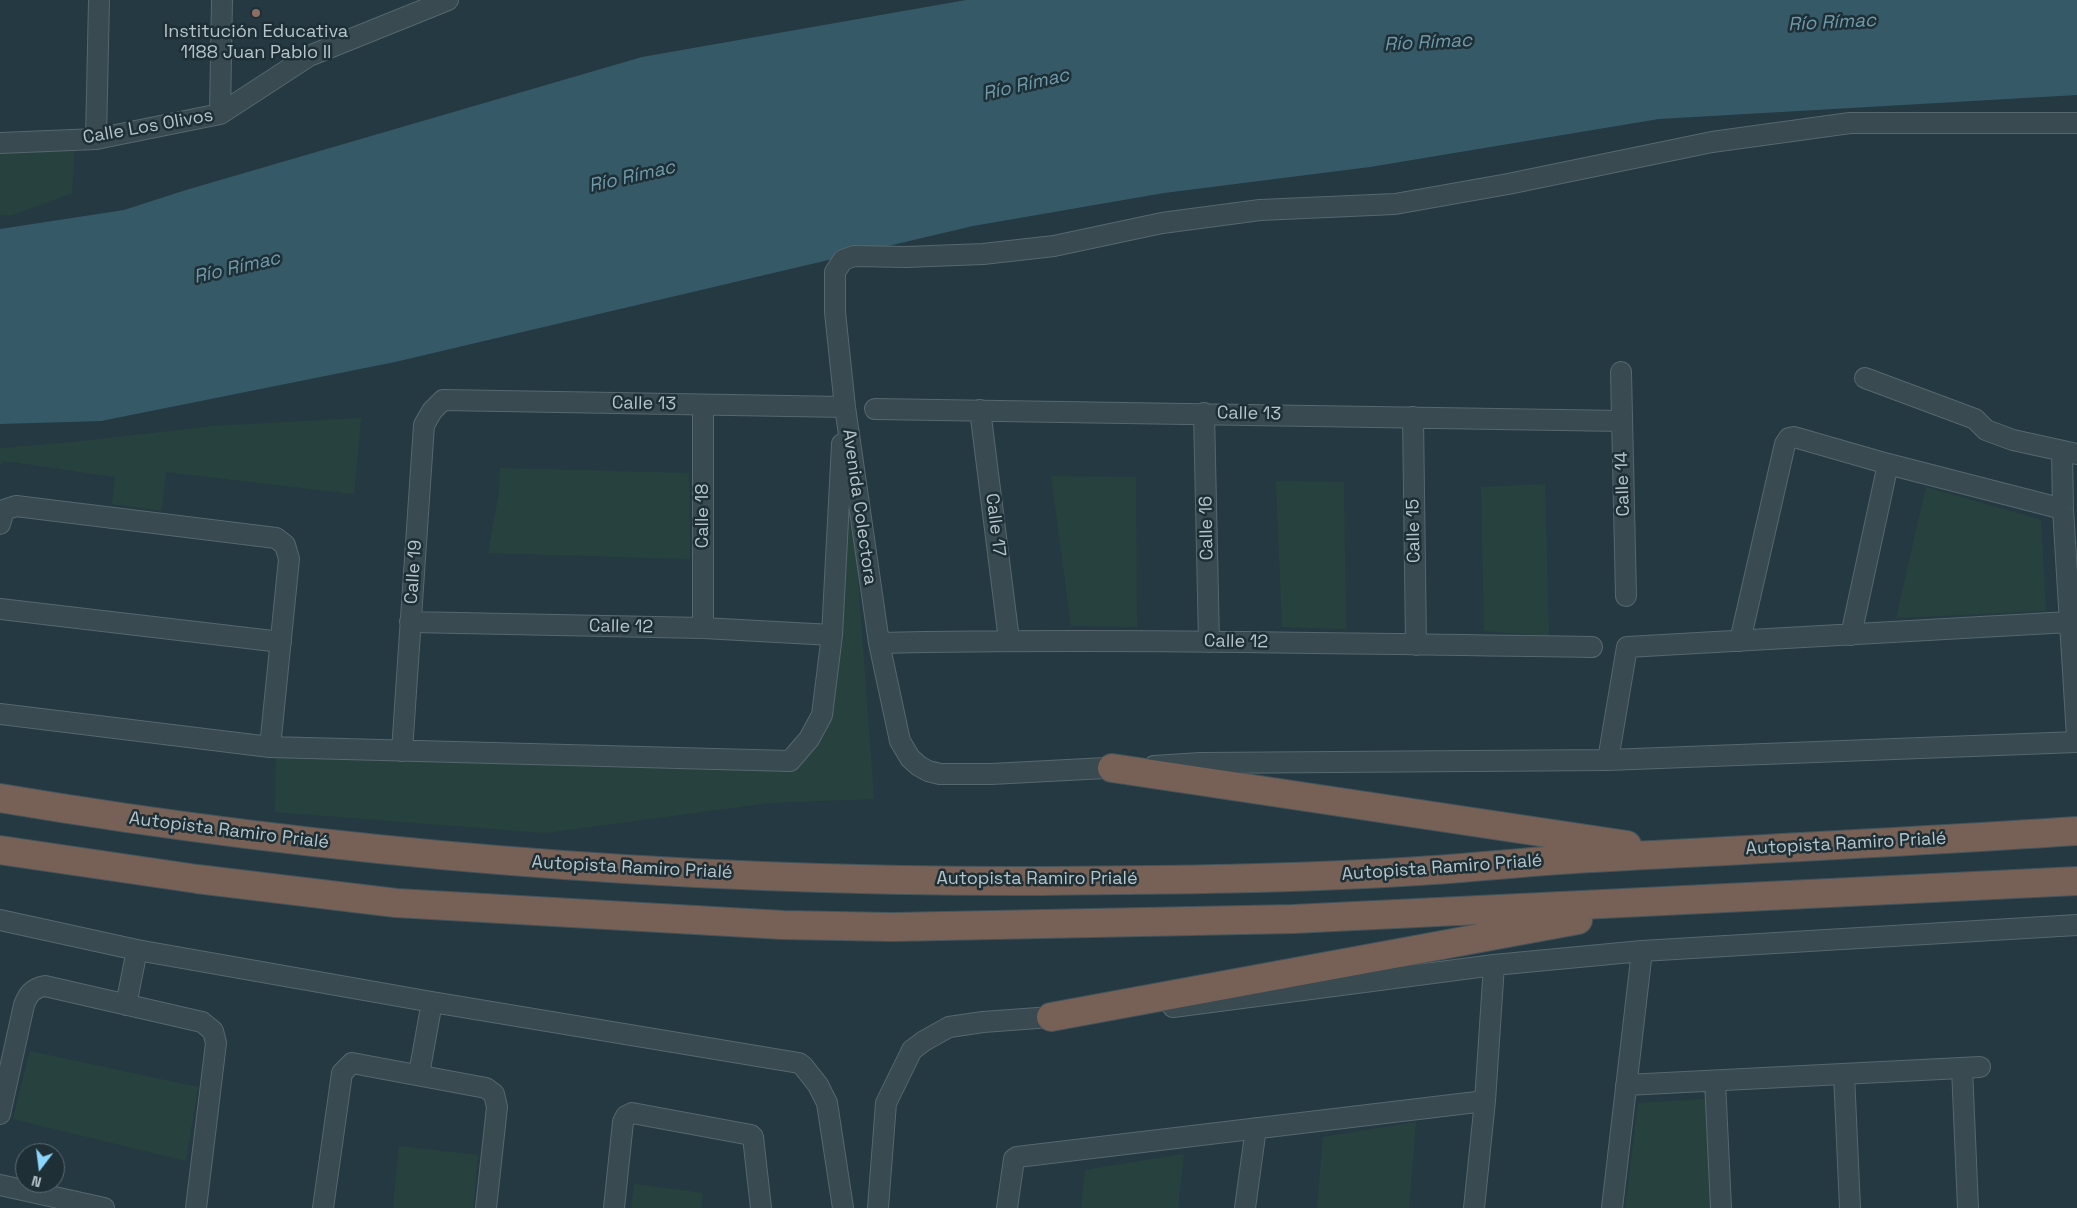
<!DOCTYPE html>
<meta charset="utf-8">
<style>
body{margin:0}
#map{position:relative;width:2077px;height:1208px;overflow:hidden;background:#253942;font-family:"Space Grotesk",sans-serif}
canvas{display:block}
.north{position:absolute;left:15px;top:1143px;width:50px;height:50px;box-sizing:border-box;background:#1e2f36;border:1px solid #5b6b72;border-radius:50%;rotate:195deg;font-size:14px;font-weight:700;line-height:20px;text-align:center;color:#b6c4cb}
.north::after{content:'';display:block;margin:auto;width:18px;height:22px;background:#8bd6fb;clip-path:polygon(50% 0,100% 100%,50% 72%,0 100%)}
</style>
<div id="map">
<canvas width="2077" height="1208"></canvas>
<div class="north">N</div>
</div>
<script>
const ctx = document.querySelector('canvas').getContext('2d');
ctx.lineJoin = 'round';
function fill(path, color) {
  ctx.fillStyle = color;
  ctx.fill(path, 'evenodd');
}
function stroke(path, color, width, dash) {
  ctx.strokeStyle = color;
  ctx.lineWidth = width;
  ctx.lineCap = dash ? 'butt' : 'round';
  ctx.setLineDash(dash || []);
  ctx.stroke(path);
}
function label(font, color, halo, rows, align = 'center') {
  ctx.font = font + ' "Space Grotesk",sans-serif';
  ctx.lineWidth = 5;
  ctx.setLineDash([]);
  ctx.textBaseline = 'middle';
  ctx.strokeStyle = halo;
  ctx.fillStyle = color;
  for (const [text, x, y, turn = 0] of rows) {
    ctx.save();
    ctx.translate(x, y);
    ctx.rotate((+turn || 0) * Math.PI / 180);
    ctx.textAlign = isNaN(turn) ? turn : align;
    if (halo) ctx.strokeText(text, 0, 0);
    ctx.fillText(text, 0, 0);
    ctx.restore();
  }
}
fill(new Path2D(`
 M75,146L72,193L13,215H0V150Z
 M361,418L354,494L166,472L161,511L112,504L115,477L5,461L0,465V448L73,442L213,426Z
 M500,468L689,473L690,559L488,553L499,493Z
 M1051,476L1136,477L1137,627L1071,626Z
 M1276,481L1344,482L1346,629L1282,627Z
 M1545,484L1549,636L1484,631L1481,487Z
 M1926,487L2041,520L2046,611L1896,618Z
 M852,496L874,799L769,803L545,833L275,812L276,756L760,770L793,766L813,743L844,507Z
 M30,1051L198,1087L186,1161L13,1119Z
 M1705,1099L1711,1208H1625L1638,1103Z
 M1416,1122L1409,1208H1317L1323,1137Z
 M399,1146L478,1155L473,1208H393Z
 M1184,1154L1178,1208H1081L1085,1170Z
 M634,1184L703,1193L701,1208H631Z`), '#27423e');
fill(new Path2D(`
 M966,0H2077V95L1659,119L1370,167L1164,193L973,226L395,362L101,421L0,424V229L124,210L186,190L642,57Z`), '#365967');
const street = new Path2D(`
 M220,114L222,0
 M96,139L99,0
 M0,143L96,139L220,114L309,56L448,0
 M1621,372L1626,596
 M1865,378L1975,419L1986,430L2013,440L2077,454
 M703,405V628
 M875,409L1622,421
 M980,410L1009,640
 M1204,413L1209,642
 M1413,417L1416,645
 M2062,451L2063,509L2077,737
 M0,524L4,510L16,506L276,538L285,545L289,559L270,747
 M0,609L281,642
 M410,622L703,628L832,635
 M1851,635L1888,464
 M1740,641L1785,444L1789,438L1794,437L1888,464L2063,509
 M879,643C1117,638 1355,644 1592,647
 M0,714L270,747L790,761L809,739L822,715L832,635L842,444
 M402,751L424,425L432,411L443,400L845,407
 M1608,760L1627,647L2069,622
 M1154,766L1200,763L1608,760L2077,742
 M1125,767L991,774H940L928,771L919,766L910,758L900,741L879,643L845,407L835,312V272L843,260L854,256L906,257L983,254L1054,246L1162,223L1260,210L1395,204L1508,184L1712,142L1850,123H2077
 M0,920L137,950L432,1002L799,1063L803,1066L818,1085L827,1103L843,1208
 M126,1005L137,950
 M1173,1007L1494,965L1642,951L2077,925
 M1962,1068L1968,1208
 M419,1074L432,1002
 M1844,1074L1850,1208
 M1715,1081L1721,1208
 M1626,1085L1980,1067
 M0,1114L24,1005C28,994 33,988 45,986L202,1022L213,1031L216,1043L196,1208
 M0,1185L104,1208
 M323,1208L342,1073L352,1063L486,1088L494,1094L497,1107L486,1208
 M614,1208L623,1122L626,1116L632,1113L751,1135L753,1137L761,1208
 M878,1208L886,1103L912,1050L924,1041L949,1027L983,1022L1065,1016
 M1007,1208L1014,1159L1017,1157L1485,1101
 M1245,1208L1256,1128
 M1474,1208L1485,1101L1494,965
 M1612,1208L1642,951`);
const highway = new Path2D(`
 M1112,768L1627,845
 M0,798C344,856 693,882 1042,881C1168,880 1294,879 1419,871C1471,868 1523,862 1575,859C1743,850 1910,842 2077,831
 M0,850L197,879L396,903L783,925L893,927L1293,919L2077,881
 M1051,1017L1578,920`);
stroke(street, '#57676e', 22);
stroke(highway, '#44545b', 30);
stroke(street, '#394a51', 20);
stroke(highway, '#776156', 28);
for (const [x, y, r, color] of [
 [256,13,5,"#8d6e63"]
]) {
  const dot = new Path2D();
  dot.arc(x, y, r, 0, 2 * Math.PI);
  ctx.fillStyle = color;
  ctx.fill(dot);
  stroke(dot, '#1e2f36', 2);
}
label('18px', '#b6c4cb', '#1e2f36', [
 ["Institución Educativa",256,32],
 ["1188 Juan Pablo II",256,53]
]);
label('18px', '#b6c4cb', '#1e2f36', [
 ["Calle Los Olivos",148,127,-10],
 ["Calle 13",644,404,1],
 ["Calle 13",1249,414,1],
 ["Calle 14",1623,484,-92],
 ["Avenida Colectora",859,507,82],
 ["Calle 18",703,516,-90],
 ["Calle 17",995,525,83],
 ["Calle 16",1207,528,-91],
 ["Calle 15",1414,531,-91],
 ["Calle 19",414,572,-86],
 ["Calle 12",621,627,1],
 ["Calle 12",1236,642,1],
 ["Autopista Ramiro Prialé",229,831,7],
 ["Autopista Ramiro Prialé",1846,844,-3],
 ["Autopista Ramiro Prialé",632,868,3],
 ["Autopista Ramiro Prialé",1442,868,-4],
 ["Autopista Ramiro Prialé",1037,879]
]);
label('italic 19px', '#6e9aab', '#1e2f36', [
 ["Río Rímac",1832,23,-3],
 ["Río Rímac",1428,43,-3],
 ["Río Rímac",1026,85,-13],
 ["Río Rímac",632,177,-13],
 ["Río Rímac",237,268,-13]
]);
</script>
